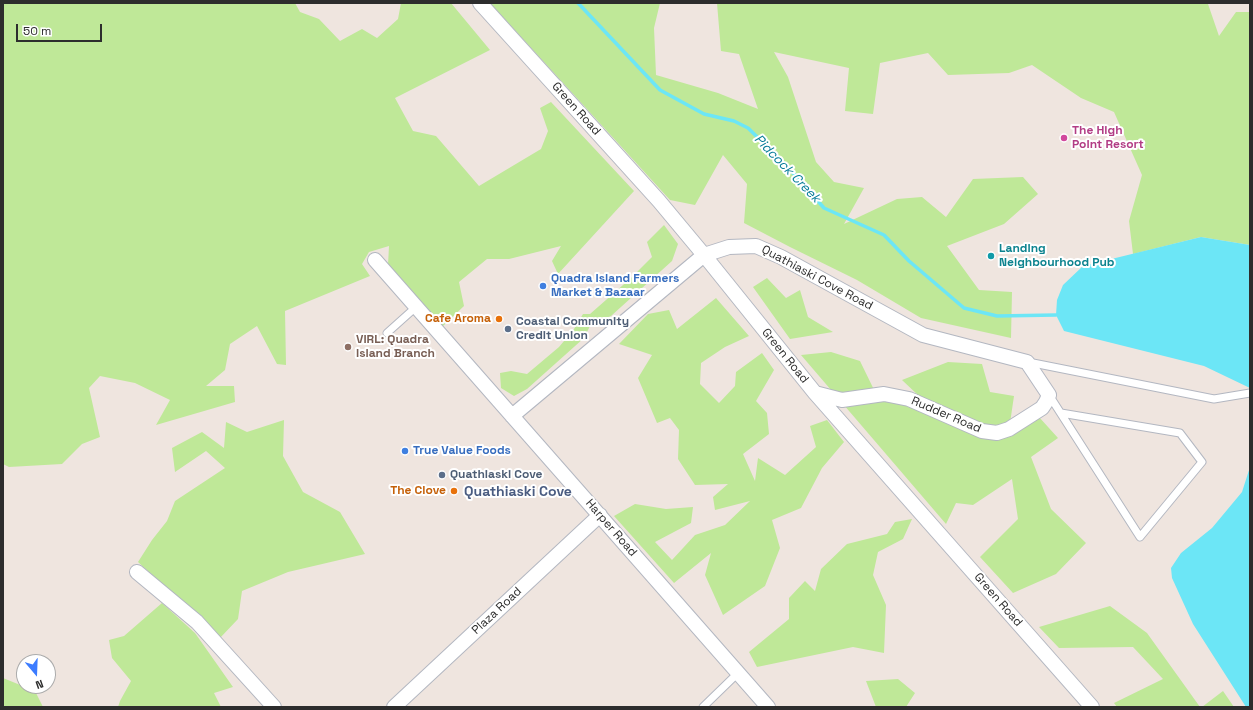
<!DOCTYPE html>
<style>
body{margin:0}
#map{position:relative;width:1253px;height:710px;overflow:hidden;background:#efe5df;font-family:"Space Grotesk",sans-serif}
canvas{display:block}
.frame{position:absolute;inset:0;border:4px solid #2d2d2d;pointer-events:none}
.north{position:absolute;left:16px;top:654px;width:40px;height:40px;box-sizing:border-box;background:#fff;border:1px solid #ababab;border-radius:50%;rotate:161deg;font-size:11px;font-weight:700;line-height:16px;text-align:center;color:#2d2d2d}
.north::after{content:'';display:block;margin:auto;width:14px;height:18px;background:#3c7cff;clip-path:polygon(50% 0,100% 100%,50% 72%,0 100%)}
.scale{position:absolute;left:16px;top:24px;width:86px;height:18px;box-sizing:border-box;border:2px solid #2d2d2d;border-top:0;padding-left:5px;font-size:12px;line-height:14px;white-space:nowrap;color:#2d2d2d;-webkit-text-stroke:3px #fff;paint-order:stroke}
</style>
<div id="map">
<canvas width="1253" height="710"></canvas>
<div class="frame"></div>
<div class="north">N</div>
<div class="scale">50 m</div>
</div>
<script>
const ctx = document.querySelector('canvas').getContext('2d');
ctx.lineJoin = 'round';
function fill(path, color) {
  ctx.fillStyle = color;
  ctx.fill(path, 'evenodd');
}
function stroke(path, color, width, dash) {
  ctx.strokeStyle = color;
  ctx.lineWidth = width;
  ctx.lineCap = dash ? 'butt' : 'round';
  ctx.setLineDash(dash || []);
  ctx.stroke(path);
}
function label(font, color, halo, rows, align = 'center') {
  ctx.font = font + ' "Space Grotesk",sans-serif';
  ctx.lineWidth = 4;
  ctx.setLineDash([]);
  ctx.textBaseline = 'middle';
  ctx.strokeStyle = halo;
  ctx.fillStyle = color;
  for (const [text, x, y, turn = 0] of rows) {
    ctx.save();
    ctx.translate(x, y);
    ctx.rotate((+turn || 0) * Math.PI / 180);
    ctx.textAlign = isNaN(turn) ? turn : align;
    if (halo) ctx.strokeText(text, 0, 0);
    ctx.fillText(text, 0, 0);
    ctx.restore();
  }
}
fill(new Path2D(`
 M3,3H295L300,12L319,19L340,41L362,29L377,38L398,19L401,3H451L490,50L395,98L413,131L436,136L479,186L541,149L548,131L540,108L551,102L634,191L558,274L552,261L561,246L509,259H487L459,282L464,306L442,327L388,265L389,246L369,252L362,264L370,276L285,311L286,365L277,364L257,326L230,344L225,370L206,386H234L235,402L156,425L170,400L135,383L100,376L89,388L100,437L82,444L62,464L9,467L3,464V424L4,422L3,418Z
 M490,3H660L654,28L656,75L718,93L758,109L739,54L721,51L717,3H1209L1208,4L1219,36L1236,12H1250V245L1201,237L1133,254L1129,221L1142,175L1114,112L1081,98L1032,65L1009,73L948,75L928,53L880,63L873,114L845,111L849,68L774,52L788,77L816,162L834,182L864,188L844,224L897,199L922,197L946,217L973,179L1023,177L1038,194L1004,224L947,246L979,290L1012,292L1011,338L921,318L857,280L790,247L744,223L747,184L723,155L695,205L670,200Z
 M664,225L678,244L672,261L611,316L591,324L584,338L527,389L514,396L501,388L500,373L511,371L527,374L559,347L574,329L583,314H590L631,278L652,257L647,242Z
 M767,278L786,298L800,290L808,317L833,332L790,339L753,287Z
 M716,298L749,336L725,347L701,363L700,384L719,403L735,386L736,372L762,353L774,370L756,401L767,413L769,434L743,454L755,481L758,458L785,475L816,447L810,426L827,420L844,442L822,468L801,508L772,520L780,548L765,586L723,615L705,575L711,553L674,583L614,516L635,504L666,509L693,507L691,523L655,542L672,560L695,535L725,525L750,501L715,510L713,497L728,484L695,485L678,459L679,430L670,418L657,423L638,378L652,355L619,344L648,314L669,310L677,329Z
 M831,352L860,361L878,398L920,397L902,380L948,362L982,364L990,392L1014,396L1010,423L1039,417L1058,438L1031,457L1051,509L1086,543L1056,574L1013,593L980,557L1018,519L1012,479L973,505L956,503L946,524L801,355Z
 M284,420L283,456L303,492L340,512L365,554L288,572L242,591L238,619L220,638L138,562L152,540L167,521L175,501L225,468L206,451L175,472L172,448L202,432L224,448L226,422L247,432Z
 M912,519L903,539L878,552L873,575L886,605L884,653L853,647L757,667L749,652L789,619V598L805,581L815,591L821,569L847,544L887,534L895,522Z
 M162,603L195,633L233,687L214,693L221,707H118L120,701L131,681L112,658L109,640L124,636Z
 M1110,606L1147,633L1200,707H1117L1114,703L1163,679L1133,647L1059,648L1039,627Z
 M3,678L35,691L43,707H3Z
 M898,679L915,693L906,707H876L866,681Z
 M1223,691L1234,707H1202Z`), '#bfe898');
fill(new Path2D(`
 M1201,237L1250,245V388L1204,366L1064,331L1056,315L1057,300L1063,285L1083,266Z
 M1250,467V707H1246L1193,624L1172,578L1171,568L1181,553L1212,528L1242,492Z`), '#6ce6f6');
stroke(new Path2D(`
 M578,3L660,90L704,114L734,121L748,128L786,165L824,208L884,235L909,261L964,308L997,316L1056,315`), '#6ce6f6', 3.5);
const lane = new Path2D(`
 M387,333L416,307
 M1028,362L1214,399L1250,393
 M1049,395L1140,537L1202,462L1180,433L1061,413
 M703,707L738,673`);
const street = new Path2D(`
 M480,3L659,201L704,255L815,393L1092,707
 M375,260L768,707
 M512,416L704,255L729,247L756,246L781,257L923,335L1027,362L1049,395L1046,402L1042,408L1009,429L997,433L982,431L909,399L884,394L842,400L815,393
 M137,572L197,622L274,707
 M394,707L600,515`);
stroke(lane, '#b3b7c1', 9);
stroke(street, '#b3b7c1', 16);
stroke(lane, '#fff', 7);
stroke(street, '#fff', 14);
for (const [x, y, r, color] of [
 [1064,138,4,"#d1479c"],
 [991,256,4,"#0f9aa8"],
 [543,286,4,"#3f7fe0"],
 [499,319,4,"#e8710a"],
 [508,329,4,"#5c6f8a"],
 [348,347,4,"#8d6e63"],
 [405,451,4,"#3f7fe0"],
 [442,475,4,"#5c6f8a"],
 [454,491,4,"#e8710a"]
]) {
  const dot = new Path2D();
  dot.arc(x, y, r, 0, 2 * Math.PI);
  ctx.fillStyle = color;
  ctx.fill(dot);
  stroke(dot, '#fff', 1.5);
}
label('12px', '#2d2d2d', '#fff', [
 ["Green Road",576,109,48],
 ["Quathiaski Cove Road",817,278,28],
 ["Green Road",785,356,51],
 ["Rudder Road",946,415,23],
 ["Harper Road",611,528,49],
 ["Green Road",998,600,49],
 ["Plaza Road",497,611,-43]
]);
label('bold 12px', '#b23c85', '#fff', [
 ["The High",1072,131],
 ["Point Resort",1072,145]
], 'left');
label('bold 12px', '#0d838f', '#fff', [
 ["Landing",999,249],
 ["Neighbourhood Pub",999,263]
], 'left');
label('bold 12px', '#366cbe', '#fff', [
 ["Quadra Island Farmers",551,279],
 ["Market & Bazaar",551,293],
 ["True Value Foods",413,451]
], 'left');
label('bold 12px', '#c56008', '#fff', [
 ["Cafe Aroma",491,319],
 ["The Clove",446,491]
], 'right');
label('bold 12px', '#4e5e75', '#fff', [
 ["Coastal Community",516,322],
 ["Credit Union",516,336],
 ["Quathiaski Cove",450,475]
], 'left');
label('bold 12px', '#785e54', '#fff', [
 ["VIRL: Quadra",356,340],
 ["Island Branch",356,354]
], 'left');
label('italic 13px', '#067c99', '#fff', [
 ["Pidcock Creek",787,169,46]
]);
label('bold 14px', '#4a5c81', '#fff', [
 ["Quathiaski Cove",518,492]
]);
</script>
